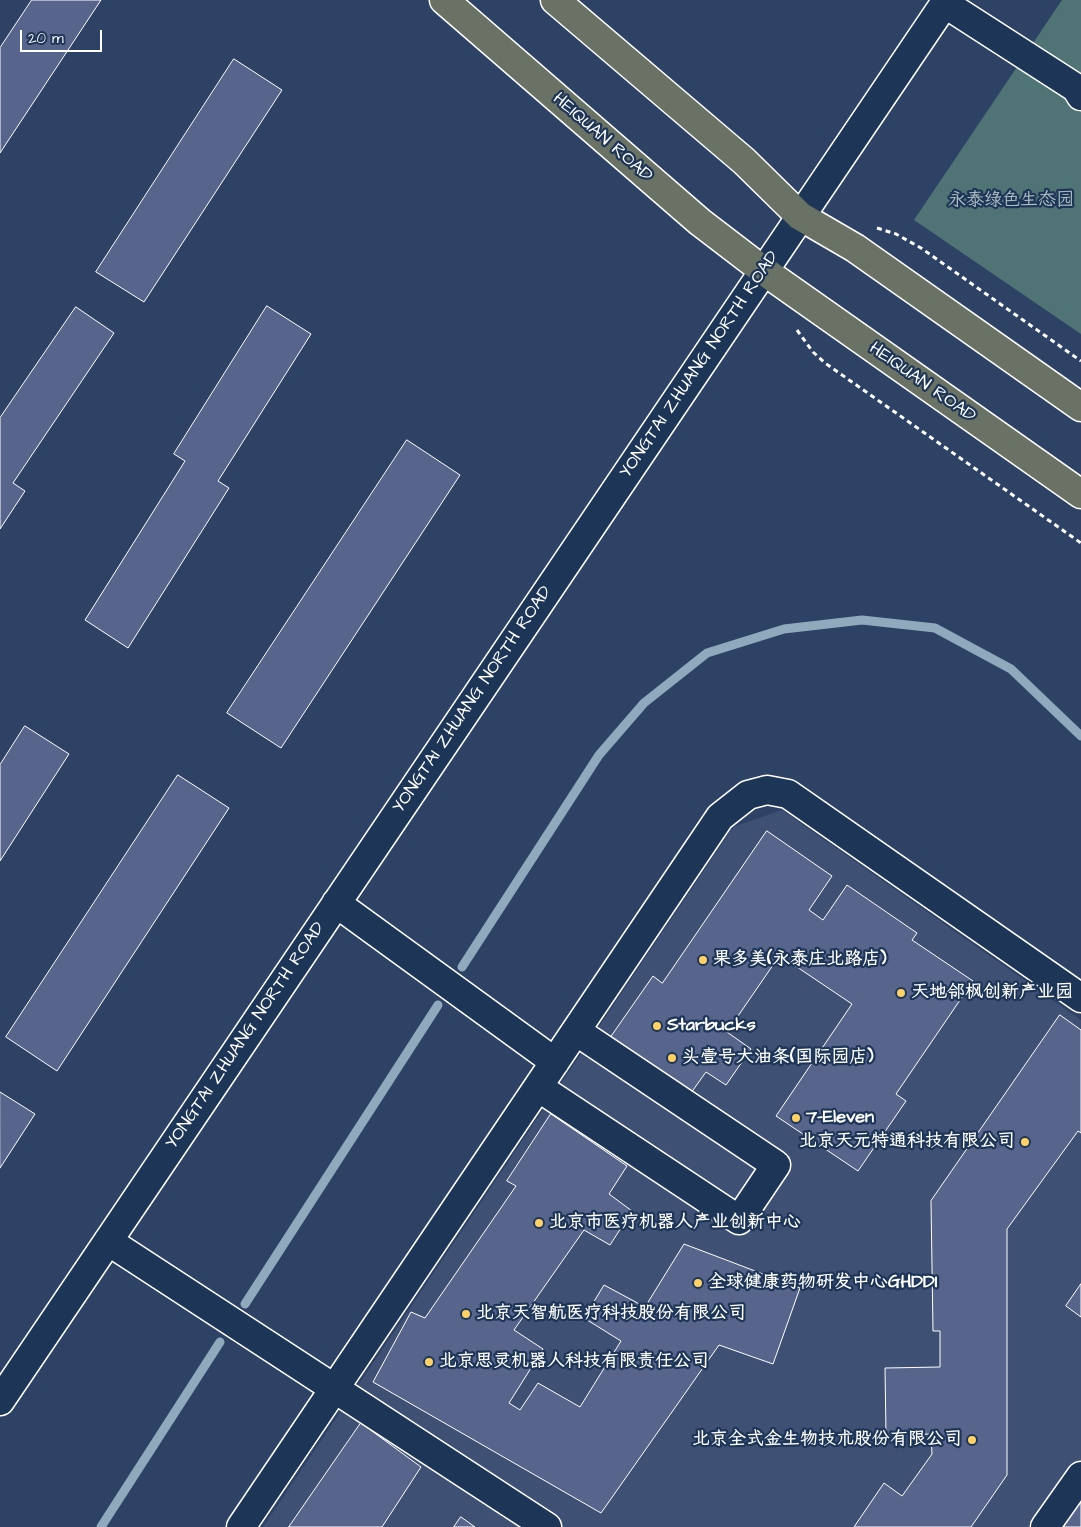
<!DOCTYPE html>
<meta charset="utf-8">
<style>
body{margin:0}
#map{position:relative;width:1081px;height:1527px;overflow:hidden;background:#2e4266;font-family:"Architects Daughter",sans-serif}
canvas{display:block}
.scale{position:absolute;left:20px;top:30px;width:82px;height:22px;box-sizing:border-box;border:2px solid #fff;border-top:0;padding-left:6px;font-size:15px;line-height:18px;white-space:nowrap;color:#fff;-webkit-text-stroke:4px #1d3557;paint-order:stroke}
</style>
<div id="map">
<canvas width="1081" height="1527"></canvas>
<div class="scale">20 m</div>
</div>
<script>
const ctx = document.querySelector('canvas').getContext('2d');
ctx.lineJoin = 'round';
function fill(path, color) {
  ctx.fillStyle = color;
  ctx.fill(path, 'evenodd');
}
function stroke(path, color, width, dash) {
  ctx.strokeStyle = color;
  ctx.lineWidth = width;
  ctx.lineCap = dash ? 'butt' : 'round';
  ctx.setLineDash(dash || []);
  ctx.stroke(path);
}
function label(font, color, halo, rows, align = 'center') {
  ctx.font = font + ' "Architects Daughter","LXGW WenKai TC",sans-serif';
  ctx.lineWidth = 4.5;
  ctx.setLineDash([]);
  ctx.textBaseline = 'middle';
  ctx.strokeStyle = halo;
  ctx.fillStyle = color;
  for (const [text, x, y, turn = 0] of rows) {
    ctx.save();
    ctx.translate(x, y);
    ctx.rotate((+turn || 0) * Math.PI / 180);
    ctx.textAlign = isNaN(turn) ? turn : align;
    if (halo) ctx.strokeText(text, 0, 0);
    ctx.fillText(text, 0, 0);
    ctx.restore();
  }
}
fill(new Path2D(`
 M782,810L1081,1020V1527H263L733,827Z`), '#3e5074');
fill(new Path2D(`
 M1062,0H1081V334L914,220Z`), '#507475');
stroke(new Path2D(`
 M462,967L599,755L644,703L707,653L784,629L862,620L935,628L1011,669L1081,736
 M245,1304L438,1005
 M101,1527L220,1342`), '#91a9bc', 9);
const building = new Path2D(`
 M32,0H101L0,153V48Z
 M234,59L282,90L144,302L96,272Z
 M267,306L311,334L218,481L229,488L128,648L85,620L185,461L174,454Z
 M76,307L114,333L13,483L25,491L0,529V418Z
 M407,440L460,475L281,748L227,713Z
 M25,726L69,754L0,861V765Z
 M178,775L229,808L57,1071L6,1037Z
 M767,831L832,876L809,910L823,920L847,885L917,933L912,940L973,981L896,1094L906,1101L858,1171L776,1116L852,1004L794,965L795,961L782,952L727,1032L751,1049L726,1085L706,1072L688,1097L607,1042L653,976L662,983Z
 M1060,1015L1081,1030V1133L1078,1131L1007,1229V1475L971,1527H854L884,1483L902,1496L932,1454L931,1434L886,1435L885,1368L940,1367V1331H933L931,1201Z
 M0,1092L35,1114L0,1168Z
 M551,1114L627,1166L609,1194L632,1211L610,1245L584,1230L514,1330L543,1349L509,1403L520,1410L538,1383L580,1407L621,1341L584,1318L604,1285L645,1307L684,1244L800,1288L773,1364L719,1345L601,1513L373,1382L411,1312L425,1318L516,1186L507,1181Z
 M1081,1284V1317L1066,1306Z
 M361,1423L421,1467L382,1527H289Z
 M1081,1485V1527H1052Z
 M461,1517L475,1527H454Z`);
fill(building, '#57648b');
stroke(building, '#fff', 1);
const minor = new Path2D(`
 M944,3L1076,88L1081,96
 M336,903L555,1062
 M538,1087L739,1220L776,1165L576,1031
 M108,1241L547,1527
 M0,1401L947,0
 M241,1527L720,817L748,795L767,790L788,794L1081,998
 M1045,1527L1081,1476`);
const major = new Path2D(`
 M444,0L700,222L764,271L1081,494
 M555,0L744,161L800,216L855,248L1081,407`);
stroke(minor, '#fff', 31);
stroke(major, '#fff', 31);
stroke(new Path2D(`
 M877,228L896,234L921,248L1081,361
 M797,330L813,352L825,363L1081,543`), '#fff', 3, [5, 4]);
stroke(minor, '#1d3557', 28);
stroke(major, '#6a7165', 28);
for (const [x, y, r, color] of [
 [703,960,5,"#ffd166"],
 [901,993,5,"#ffd166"],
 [657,1026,5,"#ffd166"],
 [672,1058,5,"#ffd166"],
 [796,1118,5,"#ffd166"],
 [1025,1142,5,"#ffd166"],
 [539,1223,5,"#ffd166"],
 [698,1283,5,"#ffd166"],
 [466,1314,5,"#ffd166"],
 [429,1362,5,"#ffd166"],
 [972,1440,5,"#ffd166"]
]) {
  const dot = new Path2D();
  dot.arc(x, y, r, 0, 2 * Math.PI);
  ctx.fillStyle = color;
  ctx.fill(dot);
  stroke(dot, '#1d3557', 2);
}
label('18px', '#fff', '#1d3557', [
 ["HEIQUAN ROAD",602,138,41],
 ["YONGTAI ZHUANG NORTH ROAD",700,365,-56],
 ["HEIQUAN ROAD",922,383,35],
 ["YONGTAI ZHUANG NORTH ROAD",473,700,-56],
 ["YONGTAI ZHUANG NORTH ROAD",246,1036,-56]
]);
label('18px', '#b0c0c1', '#1d3557', [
 ["永泰绿色生态园",1011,201]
]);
label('bold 18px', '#fff', '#1d3557', [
 ["果多美(永泰庄北路店)",713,960],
 ["天地邻枫创新产业园",911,993],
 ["Starbucks",667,1026],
 ["头壹号大油条(国际园店)",682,1058],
 ["7-Eleven",806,1118],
 ["北京天元特通科技有限公司",1015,1142,"right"],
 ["北京市医疗机器人产业创新中心",549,1223],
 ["全球健康药物研发中心GHDDI",708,1283],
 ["北京天智航医疗科技股份有限公司",476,1314],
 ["北京思灵机器人科技有限责任公司",439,1362],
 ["北京全式金生物技术股份有限公司",962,1440,"right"]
], 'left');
</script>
